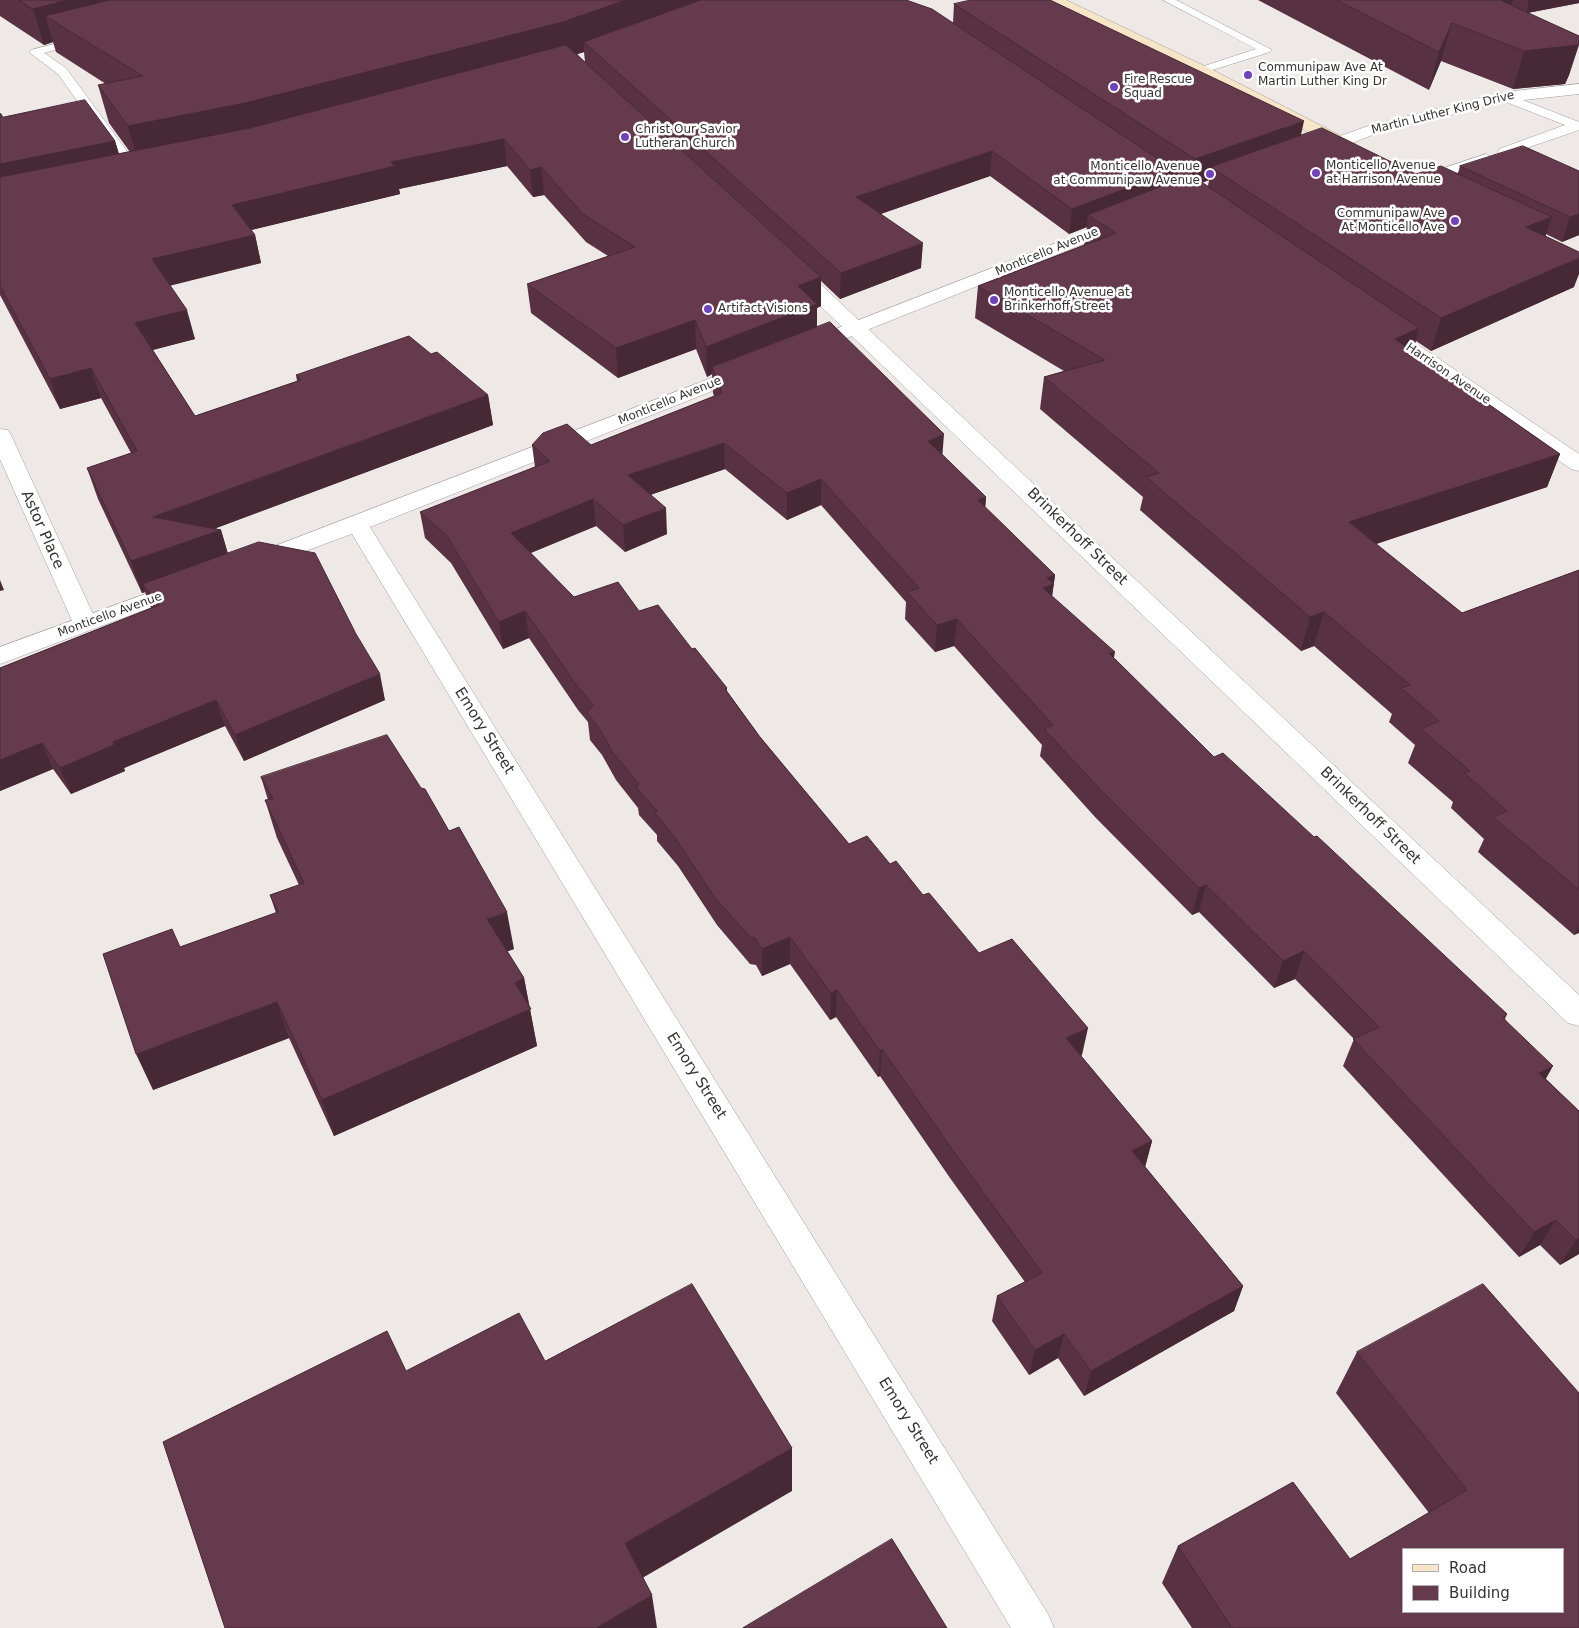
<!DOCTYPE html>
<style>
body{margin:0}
#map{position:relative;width:1579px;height:1628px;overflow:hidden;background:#eee9e6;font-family:"DejaVu Sans",sans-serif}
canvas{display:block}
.legend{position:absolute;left:1402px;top:1548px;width:162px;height:65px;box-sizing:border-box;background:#fff;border:1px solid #afaead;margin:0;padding:6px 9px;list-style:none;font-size:15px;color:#363433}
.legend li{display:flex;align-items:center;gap:10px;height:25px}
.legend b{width:25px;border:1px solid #afaead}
</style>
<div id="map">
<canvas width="1579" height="1628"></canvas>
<ul class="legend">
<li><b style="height:6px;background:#f6e6c7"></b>Road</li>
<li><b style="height:14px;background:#663a4d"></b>Building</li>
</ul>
</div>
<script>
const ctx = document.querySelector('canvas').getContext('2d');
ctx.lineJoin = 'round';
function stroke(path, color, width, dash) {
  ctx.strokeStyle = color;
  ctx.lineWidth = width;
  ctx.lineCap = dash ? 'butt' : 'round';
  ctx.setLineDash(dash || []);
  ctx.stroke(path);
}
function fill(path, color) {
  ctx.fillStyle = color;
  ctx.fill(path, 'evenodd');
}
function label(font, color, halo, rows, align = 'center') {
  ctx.font = font + ' "DejaVu Sans",sans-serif';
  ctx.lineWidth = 5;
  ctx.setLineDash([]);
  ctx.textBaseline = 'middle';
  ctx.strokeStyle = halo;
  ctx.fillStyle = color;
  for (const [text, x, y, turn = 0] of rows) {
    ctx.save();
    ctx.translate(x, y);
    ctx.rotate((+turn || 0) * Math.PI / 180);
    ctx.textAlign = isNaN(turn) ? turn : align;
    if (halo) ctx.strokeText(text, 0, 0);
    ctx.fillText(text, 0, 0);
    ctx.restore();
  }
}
const service = new Path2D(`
 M1163,0H1176L1272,50L1270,52L1206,72H1198V68L1256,49Z
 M81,37L87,40L85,42L44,53L66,68L140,169L142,172L140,175H130L58,74L29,52L31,50Z
 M1505,93L1579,122V130L1515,152L1579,181V190L1499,155L1498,152L1499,149L1565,125L1501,100L1499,97L1501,94Z
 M1486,154L1492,158L1491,161L1430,182H1420L1418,179L1420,176Z`);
const minor = new Path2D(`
 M794,264L801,266L1579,995V1026L1568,1023L787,274L785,270L787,266Z
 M1382,323L1389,325L1579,454V471L1571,469L1375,333L1372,329L1375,325Z
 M0,429L8,430L11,435L97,623L94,628L85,631L76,628L73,623L0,459Z
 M357,517L365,519L368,524L1048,1614L1054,1628H1011L346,524L349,519Z`);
const tertiary = new Path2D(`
 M1579,84V94L1505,102L1380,132L1319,156H1307L1305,152L1307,148L1368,126L1505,92Z
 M1120,218L1126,219L1129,223L1126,227L814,351H800L797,347L800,343Z
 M748,364L755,366L758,370L755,374L365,529L265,566L257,568L249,566L245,561L249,556Z
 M184,580L192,582L196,587L192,592L0,664V647Z`);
const secondary = new Path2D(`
 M1048,0H1066L1207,67L1355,143L1357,147L1355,151H1343L1197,73L1050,3Z`);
stroke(service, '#a19d9a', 1);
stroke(minor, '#a19d9a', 1);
stroke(tertiary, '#a19d9a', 1);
stroke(secondary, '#a19d9a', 1);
fill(service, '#fff');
fill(minor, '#fff');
fill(tertiary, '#fff');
fill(secondary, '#f6e6c7');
fill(new Path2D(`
 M0,0H906L953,23L954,4L1301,135L1416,174L1458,173L1460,166L1579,171V235L1562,242L1546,234V236L1574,287L1431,351L1416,341L1413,351L1560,454L1547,487L1376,544L1462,613L1579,570V933L1574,935L1478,852L1484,839L1451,808L1453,802L1408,763L1415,745L1389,722L1392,714L1314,646L1301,651L1140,510L1143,497L1040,409L1044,377L1064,371L975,318L978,286L1084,245L1087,227L1069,234L990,176L880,214L921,268L840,299L821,281V306L817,308V327L942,454L986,497L985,507L1055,575L1052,596L1113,657L1214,757L1507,1014L1505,1019L1546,1079L1579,1111V1254L1560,1265L1540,1245L1519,1257L1343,1066L1354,1039L1295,979L1274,988L1199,912L1192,915L1095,817L1040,756L1042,745L954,646L935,652L905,619L906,602L821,505L787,520L725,469L650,495L667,534L625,552L596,526L530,553L574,597L639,611L692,649L727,688V691L760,737L849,844L890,864L923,895L979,953L1082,1055L1081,1056L1152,1141L1145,1167L1243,1286L1234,1311L1084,1396L1058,1358L1029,1375L992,1321L997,1296L1025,1282L950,1178L880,1076L878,1077L836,1017L830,1020L790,964L762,976L756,965L750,964L717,925L678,866L657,841V835L639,815L638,808L616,780L602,755L590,740L588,722L578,710L529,638L503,649L451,563L425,538L420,512L535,467L532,445H591L714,396L713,393L712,374L707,377L696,349L618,378L531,313L527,284L608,256L586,242L544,195L533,197L507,166L399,189L400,194L251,230L255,235L261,263L170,285L195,339L153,350L195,416L297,381L296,375L431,354L488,395L493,425L215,528L221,530L228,554L385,700L244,761L225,726L124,768L125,771L71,794L53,769L0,791V668L151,608L145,592L142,593L98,499L87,468L131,453L101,398L60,409L0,295V113L3,117L115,141L119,154L130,152L109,123L98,85L106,84L56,52L53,42L44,45L0,16ZM584,52L585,62L577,54ZM1174,176L1179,180L1172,183ZM1209,180L1208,186L1202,183Z
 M1258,0H1579V3L1528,13L1579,36V45L1569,75L1565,84L1513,89L1441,61L1429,90Z
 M261,777L514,949L507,951L524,978L537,1046L334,1136L289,1038L153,1090L180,947L276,913L270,895L299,885L277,838L265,800H268Z
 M1357,1352L1579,1628H1192L1162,1583L1178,1546L1350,1559L1429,1513L1336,1393Z`), '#583242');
fill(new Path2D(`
 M68,0H213L45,16L53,42L44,45L33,9Z
 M626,0H726L584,42V52L566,58L139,165L128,126Z
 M1497,0H1513L1508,17Z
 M1529,0H1579V3L1526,13Z
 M1452,23L1441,61L1429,90L1439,52Z
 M1579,43L1569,75L1565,84L1513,89L1524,51Z
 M1304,121L1298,149L1211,167L1209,180L1190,187L1195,159Z
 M504,139L507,166L399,189L400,194L239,233L232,205L391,162Z
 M115,141L123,168L0,193V164Z
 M992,151L990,176L855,223L856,197Z
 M541,167L544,195L533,197L530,170Z
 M1175,170L1171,194L1088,215L1087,227L1069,234L1072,209Z
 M1579,214V235L1562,242L1570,217Z
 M1552,217L1541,249L1526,227Z
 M255,235L261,263L161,288L152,259Z
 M923,243L921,268L840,299L841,273Z
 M1579,258V274L1574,287L1431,351L1441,318Z
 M821,277V306L817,308V333L712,367V374L707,377L706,347L798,286Z
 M187,310L195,339L144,352L135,323Z
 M695,320L696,349L618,378L616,348Z
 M1419,328L1410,360L1395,339Z
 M91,368L101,398L60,409L50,379Z
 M488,395L493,425L163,548L153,517Z
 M944,434L942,460L928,441Z
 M724,443L725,469L630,502L628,475Z
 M1560,454L1547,487L1340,556L1349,522Z
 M821,479V505L787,520V493Z
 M986,497L984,524L978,500Z
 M593,499L596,526L514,560L511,533Z
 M666,508L667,534L625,552L623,525Z
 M221,530L230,561L143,584L145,592L142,593L131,561Z
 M1055,575L1050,611L1043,588L1047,578Z
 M0,580L4,590L0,591Z
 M525,611L529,638L503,649L499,622Z
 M1324,612L1314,646L1301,651L1310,617Z
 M957,619L954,646L935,652L937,625Z
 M1115,652L1110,679L1109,653Z
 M380,674L385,700L244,761L235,735Z
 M216,700L225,726L124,768L125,771L71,794L60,768L113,742Z
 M42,743L53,769L0,791V760Z
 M1206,885L1199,912L1192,915L1199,888Z
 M507,912L514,949L495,956L487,919Z
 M1579,926V932L1574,935Z
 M790,937V964L762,976V949Z
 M1304,951L1295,979L1274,988L1283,961Z
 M524,978L537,1046L334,1136L322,1100L515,983Z
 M837,990L836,1017L830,1020L831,993Z
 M277,1002L289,1038L153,1090L136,1054Z
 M1088,1028L1082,1055L1061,1065L1066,1038Z
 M882,1049L880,1076L878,1077L880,1051Z
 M1553,1066L1538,1093L1539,1073Z
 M1152,1141L1145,1167L1132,1151Z
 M1556,1220L1540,1245L1519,1257L1534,1232Z
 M1579,1238V1254L1560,1265L1576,1240Z
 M1243,1286L1234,1311L1084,1396L1091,1371Z
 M1064,1334L1058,1358L1029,1375L1035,1350Z
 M792,1448V1491L632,1584L625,1543Z
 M652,1595L657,1628H596Z`), '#472936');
const building = new Path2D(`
 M19,0H68L33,9Z
 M110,0H626L563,22L245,103L128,126L98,85L143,76L45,16Z
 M701,0H906L932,9L1175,170L1072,209L992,151L856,197L923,243L841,273L584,42Z
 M971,0H1050L1304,121L1195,159L954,4Z
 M1337,0H1500L1579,36V43L1578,45L1524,51L1452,23L1439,52Z
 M566,45L821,277L798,286L817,304L706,347L695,320L616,348L527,284L635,247L583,214L541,167L530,170L504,139L391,162L395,166L232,205L255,235L152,259L187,310L135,323L195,416L301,380L296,375L409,336L431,354L437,352L488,395L153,517L221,530L131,561L87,468L137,451L91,368L50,379L0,286V177L250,128Z
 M85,100L115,141L0,164V113L3,117Z
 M1322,128L1416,174L1441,166L1552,217L1526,227L1579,252V258L1441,318L1211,167Z
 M1523,146L1579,171V214L1570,217L1460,166Z
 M1191,175L1419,328L1395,339L1560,454L1349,522L1462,613L1579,570V890L1493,817L1507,811L1464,773L1470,771L1421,729L1439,721L1401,688L1410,685L1324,612L1310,617L1146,477L1159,473L1044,377L1105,360L978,286L1116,233L1088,215Z
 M830,322L944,434L928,441L986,497L978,500L1055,575L1047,578L1054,584L1043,588L1115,652L1109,653L1214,757L1223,753L1314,837L1317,836L1507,1014L1503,1018L1553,1066L1539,1073L1579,1111V1238L1576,1240L1556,1220L1534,1232L1353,1039L1379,1027L1304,951L1283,961L1206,885L1199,888L1100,789L1044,729L1053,725L957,619L937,625L907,592L919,588L821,479L787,493L724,443L628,475L666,508L623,525L593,499L511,533L574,597L618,582L639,611L658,605L692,649L695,648L727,688L725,689L760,737L849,844L867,836L890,864L896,861L923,895L929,893L979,953L1012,939L1088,1028L1066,1038L1152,1141L1132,1151L1243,1286L1091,1371L1064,1334L1035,1350L997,1296L1042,1273L954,1152L882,1049L880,1051L837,990L831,993L790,937L762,949L755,938L750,937L715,898L676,839L655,813L657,811L636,787L639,784L613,753L599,728L587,713L593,705L575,683L525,611L499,622L447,536L420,512L550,461L532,445L543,433L567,424L591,445L722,393L712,367Z
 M259,542L315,553L356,634L380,674L235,735L216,700L113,742L114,745L60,768L42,743L0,760V668L159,605L143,584Z
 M387,735L421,788L425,789L449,831L459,827L507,912L487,919L524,978L515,983L531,1009L322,1100L277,1002L136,1054L103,954L172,929L180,947L278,912L270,895L304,883L265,800L273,799L261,777Z
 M692,1284L792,1448L625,1543L652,1595L596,1628H225L163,1442L387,1331L406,1371L519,1313L545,1361Z
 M1483,1284L1579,1393V1628H1232L1178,1546L1293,1482L1350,1559L1467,1490L1357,1352ZM1403,1549H1563V1612H1403Z
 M892,1539L947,1628H743Z`);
fill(building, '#663a4d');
stroke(building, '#472936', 1);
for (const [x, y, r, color] of [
 [1248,75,5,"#6f42bb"],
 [1114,87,5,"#6f42bb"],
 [625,137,5,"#6f42bb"],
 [1316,173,5,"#6f42bb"],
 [1210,174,5,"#6f42bb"],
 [1455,221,5,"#6f42bb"],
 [994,300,5,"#6f42bb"],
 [708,309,5,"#6f42bb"]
]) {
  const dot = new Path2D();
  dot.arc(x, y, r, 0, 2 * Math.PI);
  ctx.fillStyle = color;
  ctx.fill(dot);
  stroke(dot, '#fff', 2);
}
label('12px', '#363433', '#fff', [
 ["Communipaw Ave At",1258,68],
 ["Martin Luther King Dr",1258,82],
 ["Fire Rescue",1124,80],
 ["Squad",1124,94],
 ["Christ Our Savior",635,130],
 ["Lutheran Church",635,144],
 ["Monticello Avenue",1326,166],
 ["at Harrison Avenue",1326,180],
 ["Monticello Avenue",1200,167,"right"],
 ["at Communipaw Avenue",1200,181,"right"],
 ["Communipaw Ave",1445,214,"right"],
 ["At Monticello Ave",1445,228,"right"],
 ["Monticello Avenue at",1004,293],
 ["Brinkerhoff Street",1004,307],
 ["Artifact Visions",718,309]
], 'left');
label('12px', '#363433', '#fff', [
 ["Martin Luther King Drive",1443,113,-14],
 ["Monticello Avenue",1047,252,-22],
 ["Harrison Avenue",1448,374,34],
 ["Monticello Avenue",670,401,-22],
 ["Monticello Avenue",110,615,-20]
]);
label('15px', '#363433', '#fff', [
 ["Astor Place",42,530,66],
 ["Brinkerhoff Street",1077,537,44],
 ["Emory Street",484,731,58],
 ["Brinkerhoff Street",1370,816,44],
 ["Emory Street",696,1076,58],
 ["Emory Street",908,1421,58]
]);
</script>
